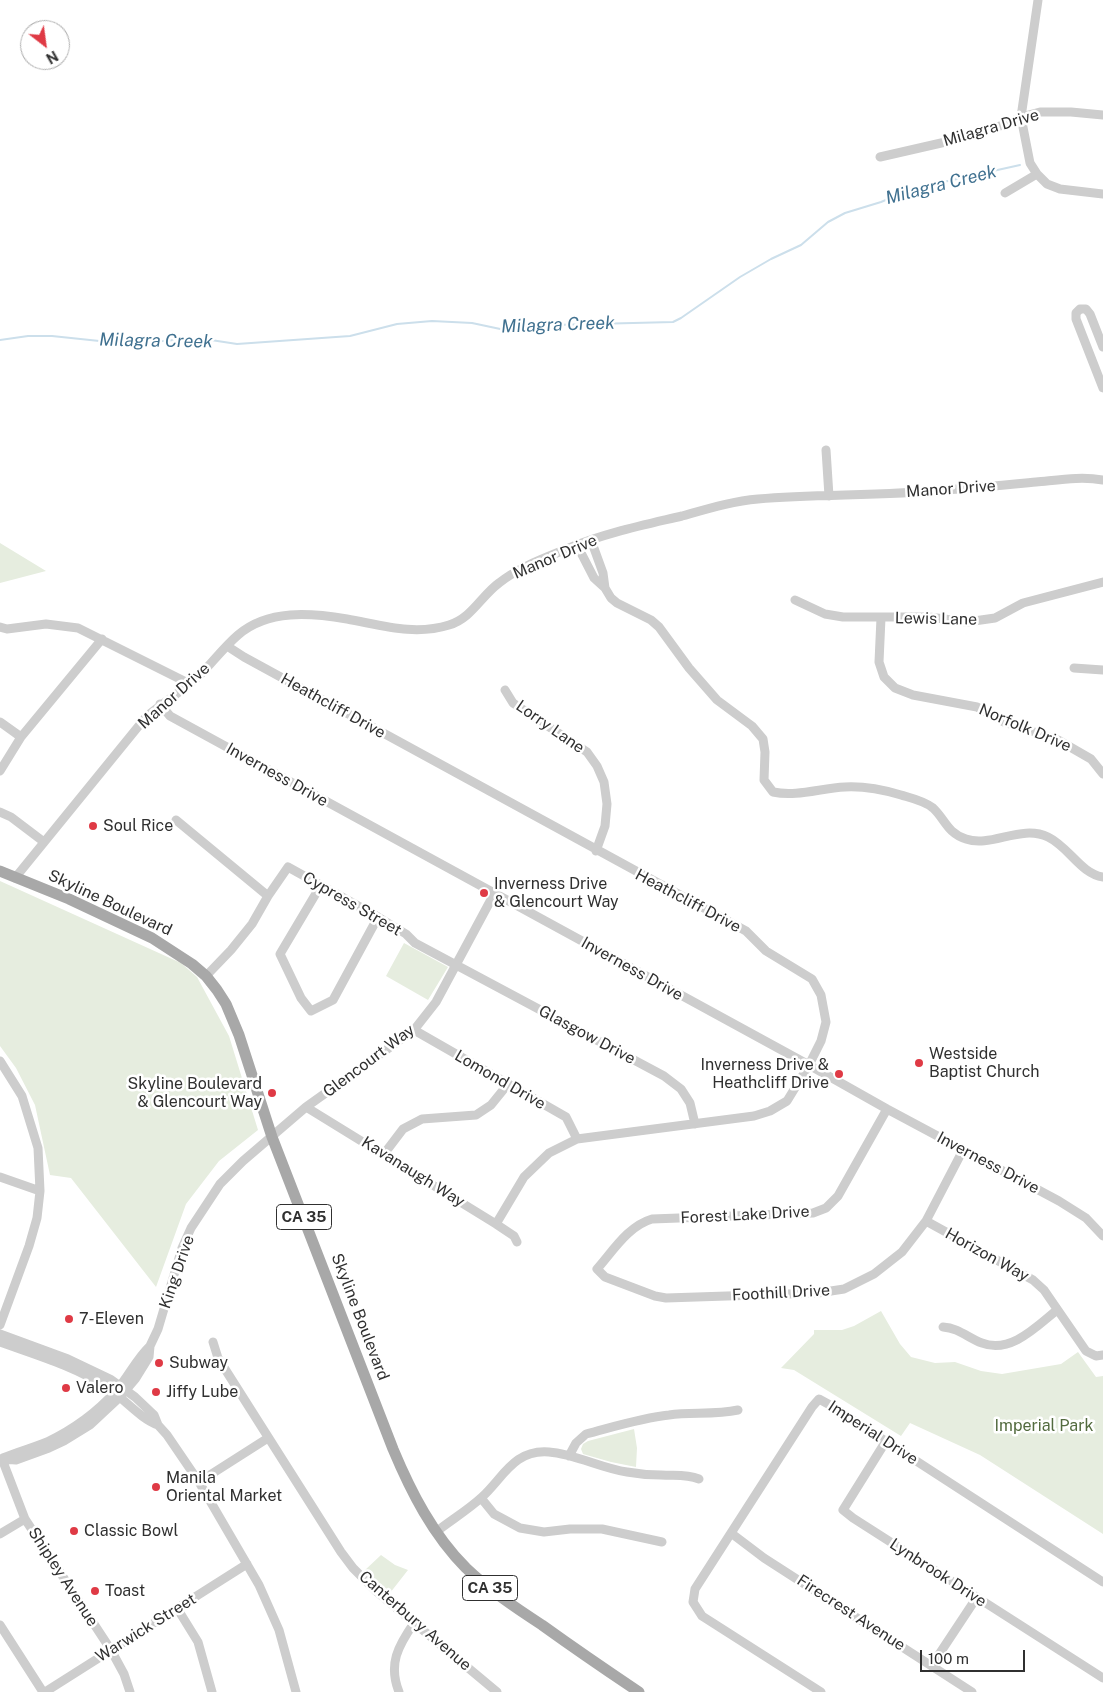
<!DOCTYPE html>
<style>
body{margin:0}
#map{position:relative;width:1103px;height:1692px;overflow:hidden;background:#fff;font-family:"Public Sans",sans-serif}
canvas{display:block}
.north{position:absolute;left:20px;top:20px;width:50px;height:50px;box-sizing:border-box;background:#fff;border:1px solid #acacac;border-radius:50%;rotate:150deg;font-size:14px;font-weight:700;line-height:20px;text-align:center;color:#303030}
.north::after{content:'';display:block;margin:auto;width:18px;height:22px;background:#df3a45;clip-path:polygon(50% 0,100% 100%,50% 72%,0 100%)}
.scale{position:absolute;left:920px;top:1650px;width:105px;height:22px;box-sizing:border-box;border:2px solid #303030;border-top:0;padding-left:6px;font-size:15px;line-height:18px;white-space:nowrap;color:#303030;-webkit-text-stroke:4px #fff;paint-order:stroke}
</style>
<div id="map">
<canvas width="1103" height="1692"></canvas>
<div class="north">N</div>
<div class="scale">100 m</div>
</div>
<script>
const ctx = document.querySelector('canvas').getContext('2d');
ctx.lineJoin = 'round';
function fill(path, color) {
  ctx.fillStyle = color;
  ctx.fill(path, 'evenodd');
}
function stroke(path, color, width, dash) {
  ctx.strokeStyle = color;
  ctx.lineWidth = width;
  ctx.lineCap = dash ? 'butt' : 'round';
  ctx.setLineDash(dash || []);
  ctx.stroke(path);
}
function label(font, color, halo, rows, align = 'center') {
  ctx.font = font + ' "Public Sans",sans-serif';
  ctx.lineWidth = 5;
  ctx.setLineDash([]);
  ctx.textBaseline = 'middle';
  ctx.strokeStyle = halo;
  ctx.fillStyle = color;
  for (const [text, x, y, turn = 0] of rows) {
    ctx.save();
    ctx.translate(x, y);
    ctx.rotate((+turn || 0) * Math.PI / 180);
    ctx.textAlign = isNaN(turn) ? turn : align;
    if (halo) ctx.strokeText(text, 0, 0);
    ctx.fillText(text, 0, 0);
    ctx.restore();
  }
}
fill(new Path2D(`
 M0,543L46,571L0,583Z
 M0,881L181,963L197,977L229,1036L258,1130L219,1161L186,1204L156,1287L71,1178L50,1175L35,1105L16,1068L0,1046Z
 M404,943L448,967L428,1000L386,976Z
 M881,1311L900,1344L911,1357L935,1363L955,1362L981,1371L1002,1374L1061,1364L1078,1352L1096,1377L1103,1376V1534L980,1455L910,1423L901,1436L794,1370L781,1368L814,1334V1330H842L854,1326Z
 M634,1429L637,1448L636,1467L611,1462L583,1454L581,1449L583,1444L588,1441Z
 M381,1555L395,1565L408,1570L390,1593L364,1571Z`), '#e6eddf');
stroke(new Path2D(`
 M0,340L28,336H52L128,344L198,338L237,344L350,336L397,324L432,321L472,323L505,330L553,325L673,322L681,318L740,277L771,259L801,245L828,222L845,213L881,202L912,189L1020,165`), '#ccdfeb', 2);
stroke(new Path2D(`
 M1038,0L1021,117L1030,163L1037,174L1047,184L1060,189L1103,194
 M880,157L963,138L1009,123L1021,117L1040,112H1071L1103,115
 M1005,193L1037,174
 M1103,347L1090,314L1086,309H1080L1076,313V319L1103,388
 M826,450L829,496
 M591,540L603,573L605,588
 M577,545L594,578L605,588L611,598L617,603L651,620L659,627L689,668L717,700L752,726L763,739L765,752L764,780L773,792C797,797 821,788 845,787C863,786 884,790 901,795C911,798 925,801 933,808C945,819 947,833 966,839C991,848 1021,824 1048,837C1069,847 1081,874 1103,877
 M795,600L825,614L843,617H929L967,622L995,618L1023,603L1103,582
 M881,618L879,662L884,677L895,688L913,695L977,707L1004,722L1058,740L1091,759L1103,774
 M0,627L7,629L46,624L78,628L190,684
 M227,646L244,657L746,931L766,951L812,979L821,995L826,1022L821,1041L809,1065L787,1101L770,1111L754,1116L577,1139L549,1153L524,1177L496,1224
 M1074,668L1103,670
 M505,690L513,703L587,752L597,766L604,782L607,804L605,826L596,851
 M160,704L170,716L809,1065L887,1109L1059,1201L1086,1218L1103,1236
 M0,722L21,737
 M0,771L21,737L102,639
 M0,812L11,817L44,842
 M176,820L268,896
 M15,878L146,717C163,702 183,691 199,676C212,663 224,647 238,635C268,609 311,613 347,619C381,625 414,636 449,625C472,618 481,596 499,583C519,567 545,558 569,548C605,533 644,525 682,516C707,509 733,501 758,499C820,494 882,496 944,490C975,488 1005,485 1036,482C1058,480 1081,476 1103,480
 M321,885L280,954L301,998L311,1011L333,1000L378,917
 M206,976L231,950L252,924L268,896L288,867L378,917L406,934L415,943L664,1076L681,1089L690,1103L695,1124
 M414,1030L566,1117L577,1139
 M0,1061L22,1096L38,1148L40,1191L37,1218L29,1246L0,1325
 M306,1107L496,1224L514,1236L517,1242
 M887,1109L838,1196L826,1208L813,1213L652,1219C628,1226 613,1251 597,1269L605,1277L655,1296L666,1298L818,1293L844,1289L874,1274L902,1252L926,1221L963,1150
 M384,1154L403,1129L422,1119L476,1115L491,1105L508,1084
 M0,1177L40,1191
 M926,1221L1033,1280L1044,1290L1086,1351L1096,1356L1103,1355
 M943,1327C959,1328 968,1338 982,1343C1011,1354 1037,1326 1057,1310
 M0,1334L68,1359L110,1379L135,1397L154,1415L158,1425L167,1435L199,1482L259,1585L279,1630L296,1692
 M0,1342C36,1355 74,1366 106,1387C124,1398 139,1418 158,1425
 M213,1342L218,1358L341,1552L353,1568L376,1591L497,1692
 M886,1441L843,1510L853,1518L1103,1678
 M569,1456L576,1443L586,1434C613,1427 641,1418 669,1415C692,1412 715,1415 738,1410
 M3,1458C17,1452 32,1448 47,1442C72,1430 96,1413 115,1392C128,1378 136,1359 150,1346
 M2,1459L16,1460L49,1448L64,1441L90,1425L120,1397L136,1378L149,1357L150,1346L158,1329L182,1248L191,1228L220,1184L243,1161L306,1107L414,1030L436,1002L494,894
 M2,1459L25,1519L111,1650L124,1674L130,1692
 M199,1482L268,1438
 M481,1498L494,1514L520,1528L544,1532L570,1529H602L662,1542
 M436,1532C451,1520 468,1510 482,1497C503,1478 514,1449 549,1452C575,1454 601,1468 627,1472C638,1474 650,1475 661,1475C675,1476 686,1474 699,1479
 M731,1533L764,1558L972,1692
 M0,1534L25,1519
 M177,1608L198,1642L212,1692
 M0,1625L43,1692
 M932,1665L977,1597
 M45,1692L247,1564
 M399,1692C388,1664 398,1646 414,1623
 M821,1692L702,1616L693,1602L695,1589L812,1407L819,1399L830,1405L1103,1582`), '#cdcdcd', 9);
stroke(new Path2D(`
 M0,871L69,899L152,938L192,964L206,976L217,990L226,1004L239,1035L272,1137L393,1449C411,1492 433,1535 466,1568C489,1590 516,1608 542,1625C574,1648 606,1670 639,1692`), '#a8a8a8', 11);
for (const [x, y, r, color] of [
 [93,826,5,"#df3a45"],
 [484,893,5,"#df3a45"],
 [919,1063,5,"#df3a45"],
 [839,1074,5,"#df3a45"],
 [272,1093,5,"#df3a45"],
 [69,1319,5,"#df3a45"],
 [159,1363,5,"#df3a45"],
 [66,1388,5,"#df3a45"],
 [156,1392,5,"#df3a45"],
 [156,1487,5,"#df3a45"],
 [74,1531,5,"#df3a45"],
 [95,1591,5,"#df3a45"]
]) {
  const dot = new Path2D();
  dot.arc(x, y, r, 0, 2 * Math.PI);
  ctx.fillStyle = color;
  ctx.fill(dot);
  stroke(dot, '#fff', 2);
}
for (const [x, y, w] of [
 [304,1217,55],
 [490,1588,55]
]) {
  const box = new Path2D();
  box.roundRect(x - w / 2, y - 12.5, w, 25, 4);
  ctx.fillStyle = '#fff';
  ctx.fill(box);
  stroke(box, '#303030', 1);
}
label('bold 15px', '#303030', null, [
 ["CA 35",304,1217],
 ["CA 35",490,1588]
]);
label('16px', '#303030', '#fff', [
 ["Milagra Drive",991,128,-16],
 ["Manor Drive",951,489,-4],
 ["Manor Drive",555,557,-23],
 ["Lewis Lane",936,619,1],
 ["Manor Drive",174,696,-42],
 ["Heathcliff Drive",333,706,29],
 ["Lorry Lane",550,727,35],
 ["Norfolk Drive",1025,728,23],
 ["Inverness Drive",277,775,29],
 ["Heathcliff Drive",688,901,28],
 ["Skyline Boulevard",110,903,25],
 ["Cypress Street",352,904,30],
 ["Inverness Drive",632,969,29],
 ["Glasgow Drive",587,1035,28],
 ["Glencourt Way",369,1061,-37],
 ["Lomond Drive",500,1080,30],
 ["Inverness Drive",988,1163,28],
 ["Kavanaugh Way",413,1172,32],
 ["Forest Lake Drive",745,1215,-3],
 ["Horizon Way",987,1255,29],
 ["King Drive",177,1272,-71],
 ["Foothill Drive",781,1293,-3],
 ["Skyline Boulevard",360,1317,69],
 ["Imperial Drive",873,1433,33],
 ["Lynbrook Drive",938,1573,33],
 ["Shipley Avenue",63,1577,57],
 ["Firecrest Avenue",851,1613,33],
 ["Canterbury Avenue",415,1621,41],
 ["Warwick Street",146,1628,-32]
]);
label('16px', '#303030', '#fff', [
 ["Soul Rice",103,826],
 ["Inverness Drive",494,884],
 ["& Glencourt Way",494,902],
 ["Westside",929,1054],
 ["Baptist Church",929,1072],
 ["Inverness Drive &",829,1065,"right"],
 ["Heathcliff Drive",829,1083,"right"],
 ["Skyline Boulevard",262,1084,"right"],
 ["& Glencourt Way",262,1102,"right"],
 ["7-Eleven",79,1319],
 ["Subway",169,1363],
 ["Valero",76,1388],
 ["Jiffy Lube",166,1392],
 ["Manila",166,1478],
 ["Oriental Market",166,1496],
 ["Classic Bowl",84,1531],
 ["Toast",105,1591]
], 'left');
label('16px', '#536b3f', '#fff', [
 ["Imperial Park",1044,1426]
]);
label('italic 18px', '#407190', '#fff', [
 ["Milagra Creek",941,185,-14],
 ["Milagra Creek",558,325,-2],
 ["Milagra Creek",156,341,1]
]);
</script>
